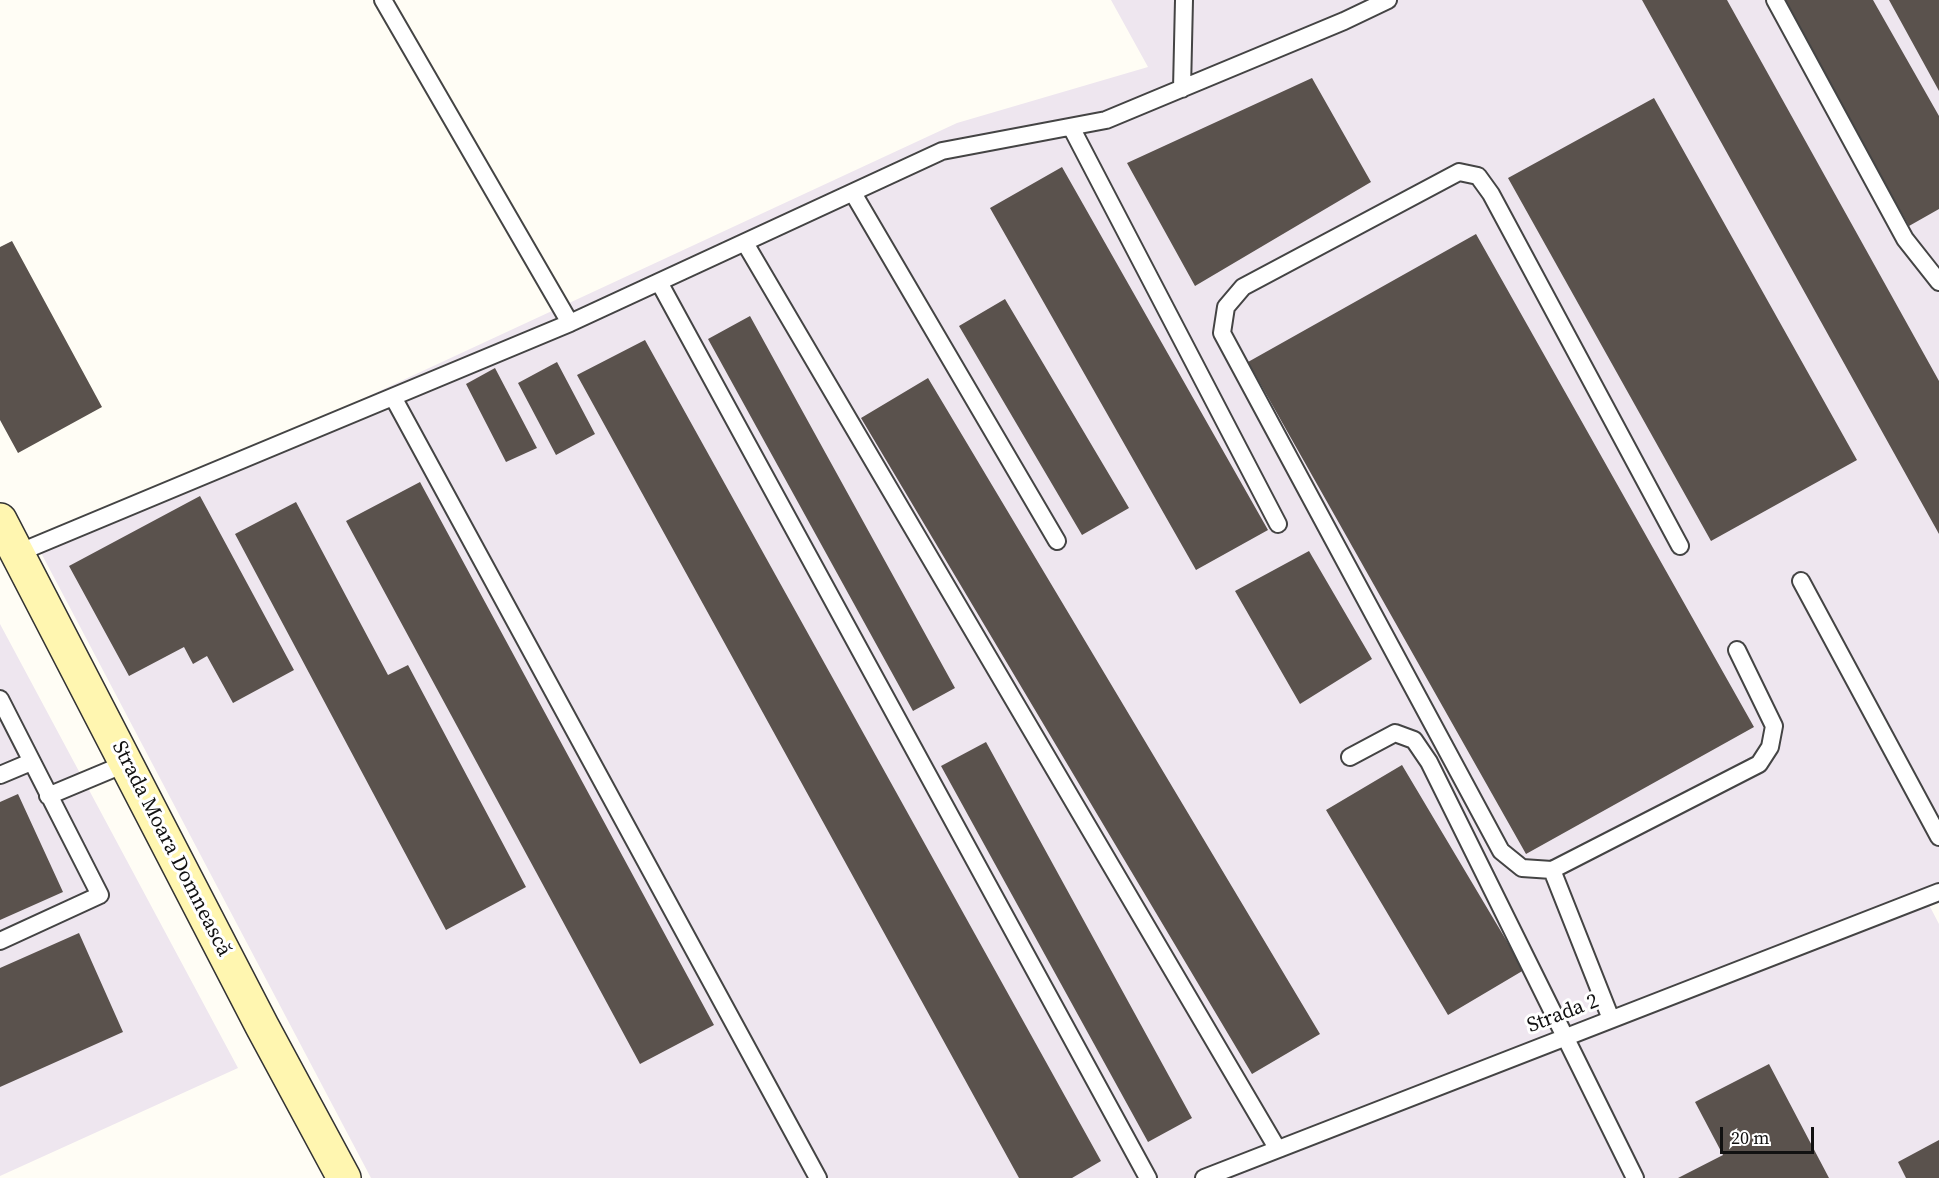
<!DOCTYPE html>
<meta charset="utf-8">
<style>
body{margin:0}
#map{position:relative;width:1939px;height:1178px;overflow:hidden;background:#fffdf5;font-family:"Source Serif 4",serif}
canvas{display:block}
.scale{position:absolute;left:1720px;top:1127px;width:94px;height:27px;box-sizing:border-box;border:3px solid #111;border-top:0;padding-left:8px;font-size:18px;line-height:21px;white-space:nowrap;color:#111;-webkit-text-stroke:4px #fff;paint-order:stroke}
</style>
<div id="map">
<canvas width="1939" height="1178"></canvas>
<div class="scale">20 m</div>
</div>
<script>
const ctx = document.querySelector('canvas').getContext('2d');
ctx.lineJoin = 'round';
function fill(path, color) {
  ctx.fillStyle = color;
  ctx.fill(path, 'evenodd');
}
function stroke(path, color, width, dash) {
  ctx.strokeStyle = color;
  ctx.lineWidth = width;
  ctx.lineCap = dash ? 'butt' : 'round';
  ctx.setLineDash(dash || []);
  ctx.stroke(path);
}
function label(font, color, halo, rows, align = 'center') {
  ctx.font = font + ' "Source Serif 4",serif';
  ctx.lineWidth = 6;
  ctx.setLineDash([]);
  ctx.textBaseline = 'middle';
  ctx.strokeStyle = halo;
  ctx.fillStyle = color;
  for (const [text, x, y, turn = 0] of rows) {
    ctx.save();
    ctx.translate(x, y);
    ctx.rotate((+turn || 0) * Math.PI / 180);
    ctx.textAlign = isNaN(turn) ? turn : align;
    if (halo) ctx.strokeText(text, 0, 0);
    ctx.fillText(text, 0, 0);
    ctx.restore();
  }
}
fill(new Path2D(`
 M1111,0H1939V895L1927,901L1939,924V1178H371L39,549L957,123L1148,67Z
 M0,624L238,1068L0,1176Z`), '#eee6ef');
fill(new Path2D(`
 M1642,0H1727L1939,381V534Z
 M1780,0H1873L1939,116V209L1909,226Z
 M1889,0H1939V91Z
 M1312,78L1371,182L1195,286L1127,163Z
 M1654,98L1857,460L1711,541L1508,178Z
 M1062,167L1268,530L1196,570L990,208Z
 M1476,234L1754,727L1526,854L1248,362Z
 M12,241L102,407L18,453L0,420V247Z
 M1005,299L1129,508L1082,535L959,326Z
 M750,316L955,688L913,711L708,339Z
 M645,340L1101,1161L1072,1178H1019L577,375Z
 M557,362L595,434L556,455L518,383Z
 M495,368L537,448L506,462L466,384Z
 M928,378L1320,1034L1252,1074L861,418Z
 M420,482L714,1025L640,1064L346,521Z
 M200,496L294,670L233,703L207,656L193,664L184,647L129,676L69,566Z
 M296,502L388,675L408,665L526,887L446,930L235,534Z
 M1309,551L1372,659L1300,704L1235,591Z
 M986,742L1192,1118L1148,1142L941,766Z
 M1402,765L1524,970L1448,1015L1326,810Z
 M18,794L63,892L0,920V802Z
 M79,933L123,1032L0,1087V968Z
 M1769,1064L1829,1178H1678L1723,1155L1695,1102Z
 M1939,1140V1178H1906L1898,1162Z`), '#5a524d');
const lane = new Path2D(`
 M383,0L570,323
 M1775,0L1905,239L1939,282
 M1182,89L1184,0
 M1071,127L1278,524
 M853,193L1057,541
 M745,243L1277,1148
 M659,282L1148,1178
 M393,397L818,1178
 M18,553L570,323L942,151L1106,120L1344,21L1388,0
 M1801,581L1939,837
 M0,699L100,895L0,941
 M1350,757L1395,733L1414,740L1429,762L1635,1178
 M0,775L31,762
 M48,796L127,763
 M1552,870L1522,868L1501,851L1222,333L1226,307L1243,287L1459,172L1478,176L1491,194L1680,546
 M1611,1019L1552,870L1759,764L1770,747L1774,726L1737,650
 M1204,1178L1939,892`);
const secondary = new Path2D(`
 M0,520L262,1026L344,1178`);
stroke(lane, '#444', 20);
stroke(secondary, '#333', 36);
stroke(lane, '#fff', 16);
stroke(secondary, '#fff6b0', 33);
label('21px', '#111', '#fff', [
 ["Strada Moara Domnească",171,849,63],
 ["Strada 2",1563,1014,-21]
]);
</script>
